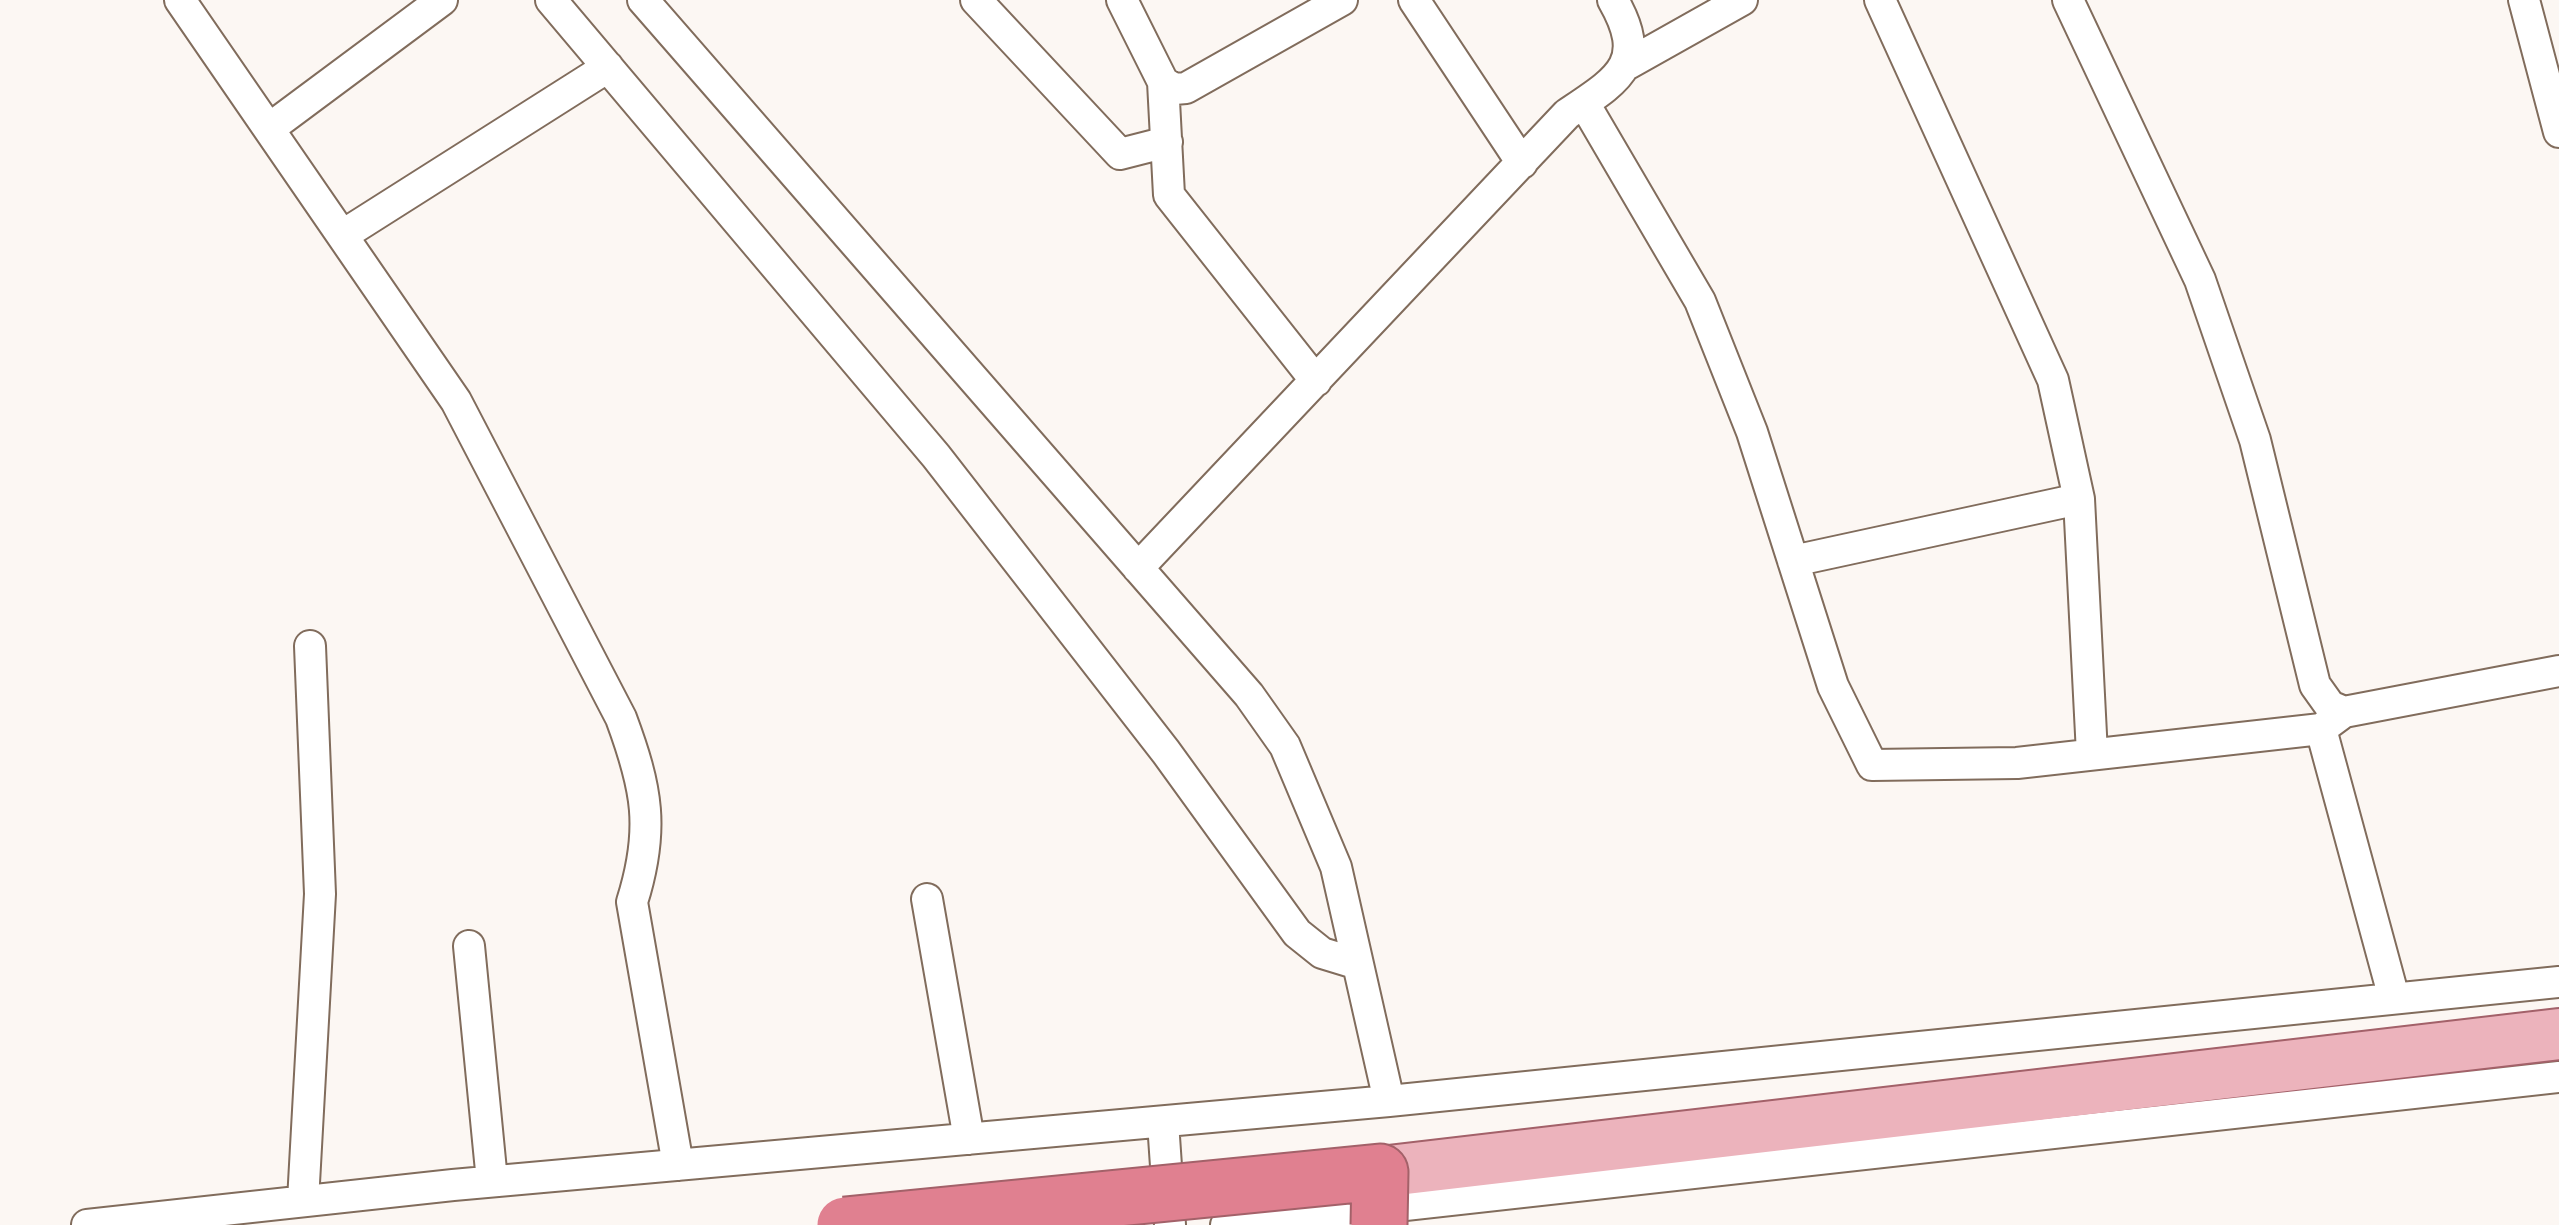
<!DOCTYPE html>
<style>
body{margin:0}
canvas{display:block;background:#fcf7f3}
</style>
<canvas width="2559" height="1225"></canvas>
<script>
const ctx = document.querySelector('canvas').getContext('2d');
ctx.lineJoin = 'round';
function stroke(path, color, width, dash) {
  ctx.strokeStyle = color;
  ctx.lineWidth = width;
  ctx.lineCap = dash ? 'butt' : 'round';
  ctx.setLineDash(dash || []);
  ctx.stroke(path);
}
const street = new Path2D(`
 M180,0L456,401L621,718C647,788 655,829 632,902L678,1165
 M551,0L936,456L1166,752L1297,933L1322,953L1358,964
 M643,0L1249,695L1285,746L1336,867L1389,1101
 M976,0L1120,154L1167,142
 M1122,0L1163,82L1174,89L1186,88L1342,0
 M1414,0L1522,163
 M1880,0L2053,380L2079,499L2092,754
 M2068,0L2200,280L2255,440L2315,685L2330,706L2344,712L2559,671
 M2524,0L2559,132
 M1628,64L1742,0
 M1163,82L1169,195L1316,381
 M1584,103L1700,301L1752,432L1833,686L1872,765L2017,763L2321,729L2344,712
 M270,128L442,0
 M343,235L608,67
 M1793,561L2079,499
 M1138,568L1567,114C1619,79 1649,63 1613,0
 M2321,729L2394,998
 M927,899L969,1139
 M469,946L492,1181
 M1163,1122L1170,1225
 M303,1201L320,894L310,646
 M87,1225L453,1185L1389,1101L2559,982
 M1226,1225L2559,1077`);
const primary = new Path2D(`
 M1380,1172L2559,1034`);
stroke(street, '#816c5c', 34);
stroke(primary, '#a36169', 54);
stroke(street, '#fff', 30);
stroke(primary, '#ecb3bc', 50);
const highwayBridge = new Path2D(`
 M845,1225L1380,1172L1379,1225`);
stroke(highwayBridge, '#a36169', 59, []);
stroke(highwayBridge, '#e08090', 55);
</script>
